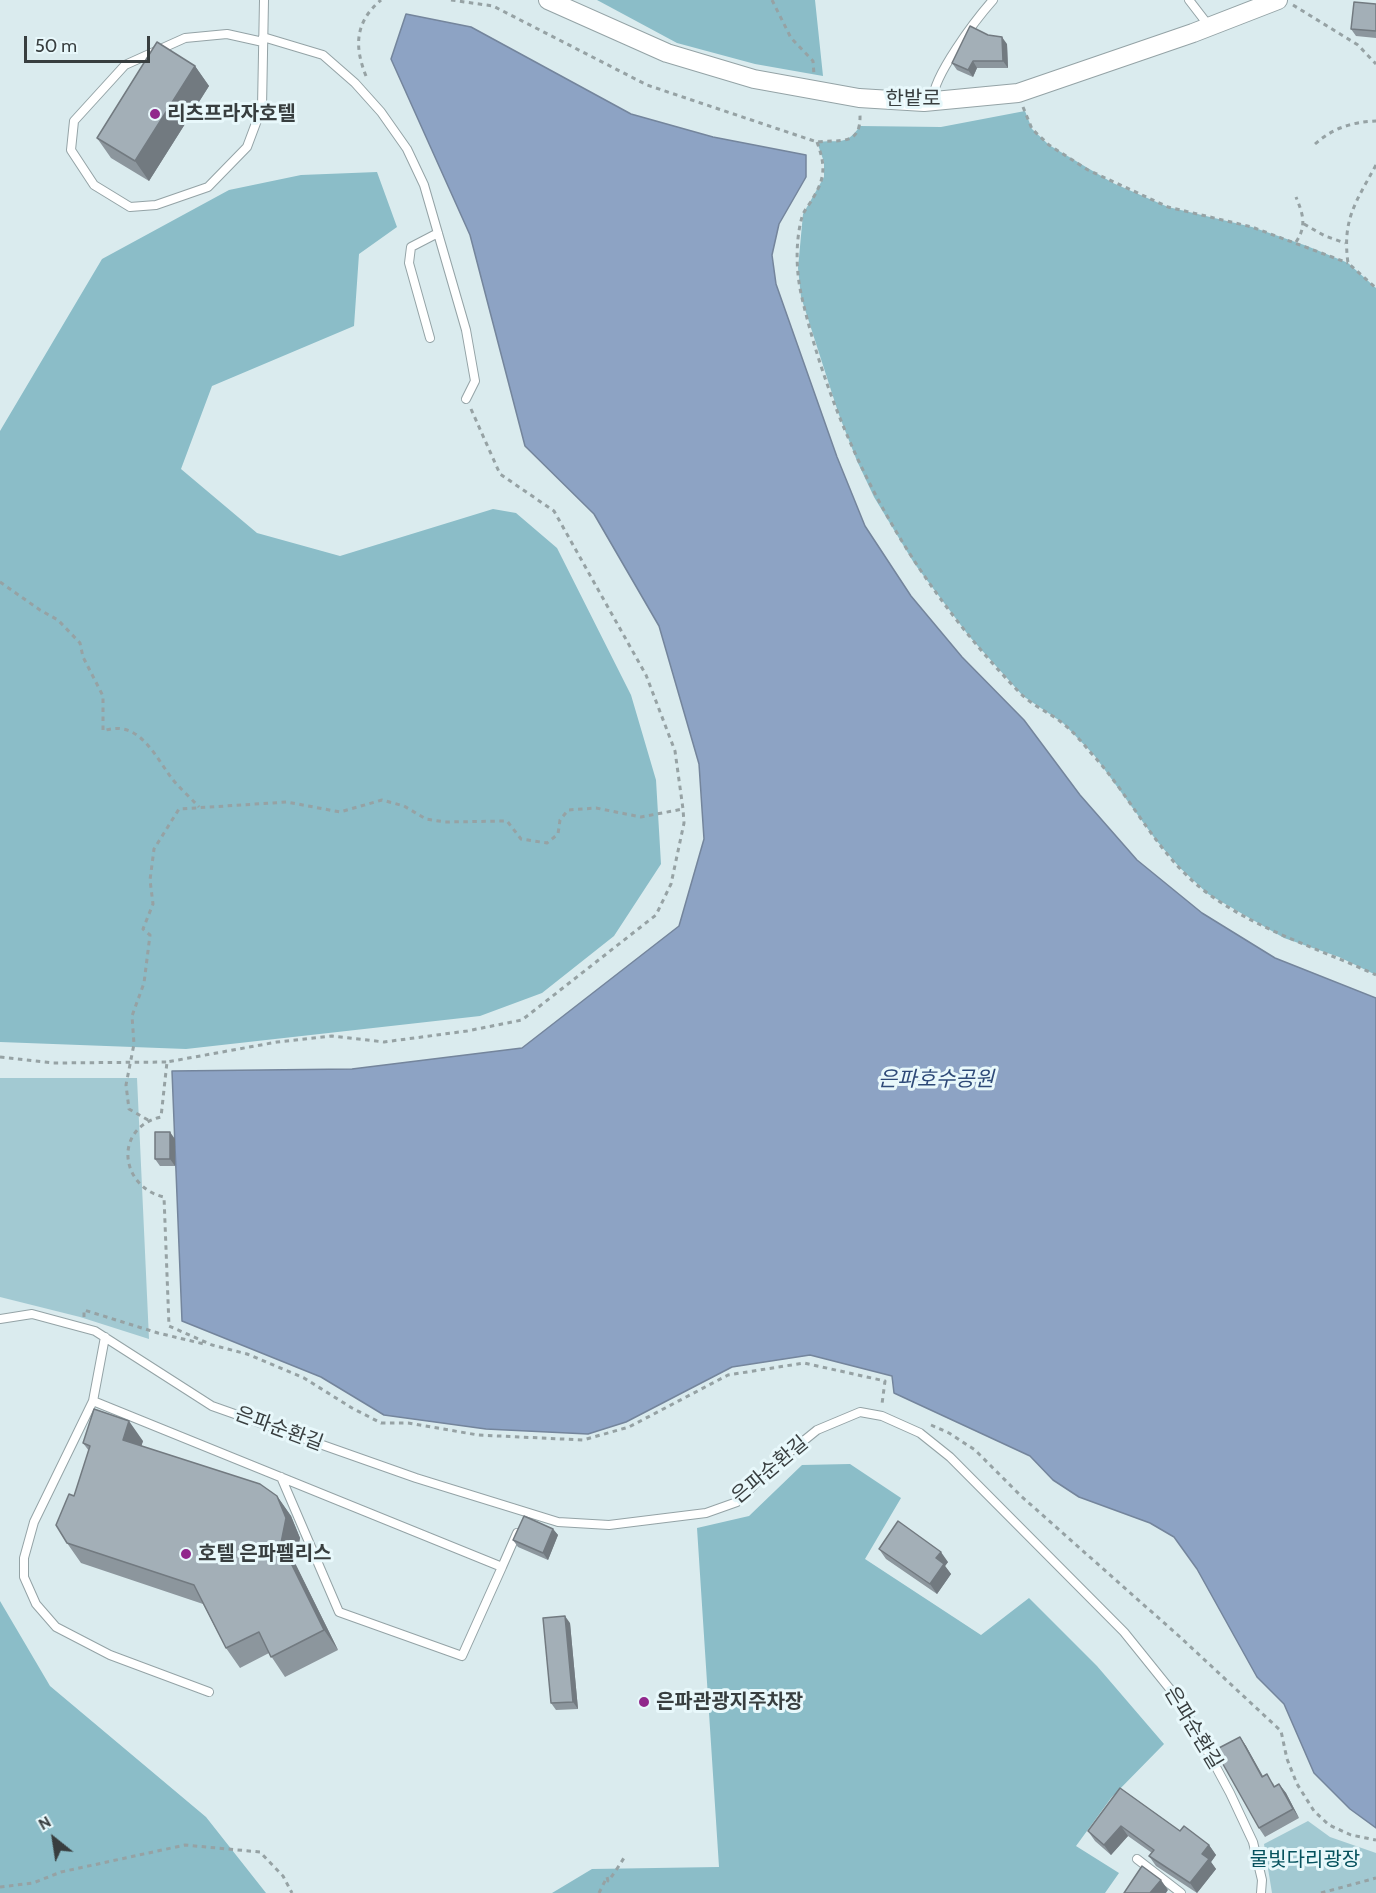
<!DOCTYPE html>
<meta charset="utf-8">
<style>
body{margin:0}
#map{position:relative;width:1376px;height:1893px;overflow:hidden;background:#daebee;font-family:Cabin,sans-serif}
canvas{display:block}
.north{position:absolute;left:24px;top:1809px;width:60px;height:60px;-webkit-text-stroke:4px #e8f8fb;paint-order:stroke;rotate:330deg;font-size:16px;font-weight:700;line-height:24px;text-align:center;color:#383e3f}
.north::after{content:'';display:block;margin:auto;width:21px;height:27px;background:#383e3f;clip-path:polygon(50% 0,100% 100%,50% 72%,0 100%)}
.scale{position:absolute;left:24px;top:36px;width:126px;height:27px;box-sizing:border-box;border:3px solid #383e3f;border-top:0;padding-left:8px;font-size:18px;line-height:21px;white-space:nowrap;color:#383e3f;-webkit-text-stroke:4px #e8f8fb;paint-order:stroke}
</style>
<div id="map">
<canvas width="1376" height="1893"></canvas>
<div class="north">N</div>
<div class="scale">50 m</div>
</div>
<script>
const ctx = document.querySelector('canvas').getContext('2d');
ctx.lineJoin = 'round';
function fill(path, color) {
  ctx.fillStyle = color;
  ctx.fill(path, 'evenodd');
}
function stroke(path, color, width, dash) {
  ctx.strokeStyle = color;
  ctx.lineWidth = width;
  ctx.lineCap = dash ? 'butt' : 'round';
  ctx.setLineDash(dash || []);
  ctx.stroke(path);
}
function label(font, color, halo, rows, align = 'center') {
  ctx.font = font + ' Cabin,"Noto Sans KR",sans-serif';
  ctx.lineWidth = 6;
  ctx.setLineDash([]);
  ctx.textBaseline = 'middle';
  ctx.strokeStyle = halo;
  ctx.fillStyle = color;
  for (const [text, x, y, turn = 0] of rows) {
    ctx.save();
    ctx.translate(x, y);
    ctx.rotate((+turn || 0) * Math.PI / 180);
    ctx.textAlign = isNaN(turn) ? turn : align;
    if (halo) ctx.strokeText(text, 0, 0);
    ctx.fillText(text, 0, 0);
    ctx.restore();
  }
}
fill(new Path2D(`
 M0,1078H137L149,1339L80,1317L0,1297Z
 M1308,1821L1330,1837L1376,1853V1893H1272L1264,1844Z`), '#a2c9d2');
fill(new Path2D(`
 M597,0H815L823,76L755,64L677,43Z
 M1025,111L1032,129L1049,145L1113,183L1168,207L1252,227L1307,246L1348,263L1376,288V975L1339,957L1284,938L1208,894L1179,867L1156,840L1094,755L1063,723L1023,696L969,636L914,563L874,497L857,461L839,415L801,297L798,268L803,214L824,177V162L817,142C838,139 846,147 860,126L941,127Z
 M377,172L397,227L359,254L354,326L212,386L181,469L257,533L340,556L493,509L516,513L557,548L631,695L656,780L661,864L614,936L542,993L480,1016L186,1049L0,1042V431L102,259L229,190L301,175Z
 M850,1464L901,1498L865,1559L981,1635L1029,1598L1097,1666L1164,1744L1111,1798L1076,1846L1119,1873L1105,1893H552L592,1869L719,1867L697,1528L749,1516L802,1465Z
 M0,1601L50,1686L206,1817L266,1893H0Z`), '#8bbdc8');
const water = new Path2D(`
 M406,14L471,27L631,114L713,137L806,155V177L779,224L772,255L776,284L837,457L865,526L911,596L962,657L1024,720L1080,795L1137,860L1202,913L1275,958L1376,998V1828L1350,1809L1314,1773L1284,1704L1257,1677L1197,1569L1174,1537L1150,1523L1079,1497L1053,1480L1030,1456L894,1393L892,1376L810,1355L732,1367L626,1422L588,1434L486,1429L384,1415L321,1377L182,1321L172,1071L352,1069L522,1048L679,926L704,839L699,764L659,626L594,514L525,446L470,235L391,59Z`);
fill(water, '#8da3c4');
stroke(water, '#74859c', 1.5);
const service = new Path2D(`
 M1189,0L1209,26
 M263,37L323,55L355,83L381,112L407,149L424,185L466,330L475,381L466,399
 M263,42L227,34L185,38L125,65L74,121L71,150L94,185L130,207L156,205L208,187L247,147L262,107L264,0
 M933,101C931,78 977,18 993,0
 M430,338L409,263L411,247L438,233
 M0,1319L32,1314L95,1331L212,1406L416,1478L558,1522L609,1525L706,1513L737,1502L775,1464L817,1430L860,1412L882,1416L920,1433L950,1457L1124,1632L1182,1704L1230,1793L1253,1842L1262,1880L1261,1893
 M105,1337L93,1401L34,1522L24,1558V1577L36,1604L56,1627L110,1655L209,1692
 M93,1401L502,1567L517,1533
 M281,1477L339,1612L462,1656L502,1567
 M1137,1859L1181,1893`);
const tertiary = new Path2D(`
 M548,0L667,53L754,79L859,98L924,102L1018,93L1193,33L1278,0`);
stroke(service, '#94a3a6', 10);
stroke(tertiary, '#94a3a6', 20);
stroke(new Path2D(`
 M451,0L493,6L647,85L817,142C839,139 861,147 860,115
 M772,0L791,38L813,61L814,75
 M1293,5L1358,45L1376,64
 M366,76C354,46 355,22 381,0
 M1023,107L1032,129L1049,145L1088,170L1168,207L1252,227L1348,263
 M817,142C825,164 826,177 813,198C810,204 804,210 802,217C795,242 796,273 802,298C837,448 913,583 1021,694C1032,705 1048,712 1061,722C1072,730 1082,742 1091,753C1133,798 1158,858 1210,895C1260,931 1320,949 1376,975
 M1315,144C1333,128 1352,122 1376,121
 M1376,165C1356,202 1342,219 1348,263L1376,288
 M1304,224L1325,236L1345,243
 M1296,242C1307,226 1303,214 1296,197
 M471,409L500,474L554,511L646,675L675,751L683,809L684,823L671,884L656,915L522,1020L467,1031L384,1042L332,1036L277,1042L167,1062L161,1117C113,1128 120,1187 164,1197L169,1326L212,1345L247,1354L304,1378L352,1408L381,1423H408L478,1435L583,1440L629,1427L728,1375L804,1363L885,1381L882,1404
 M0,582L40,610L58,620L80,643L83,657L103,696V731C137,719 153,752 170,776C178,787 190,797 199,807
 M0,1057L53,1063L167,1062
 M148,1120L129,1109L126,1085L134,1044L132,1016L144,983L150,935L143,929L153,904L150,880L154,849L179,809L287,802L340,812L382,800L404,806L426,819L445,822L507,821L521,839L547,843L558,834L560,820L568,810L596,808L641,817L683,809
 M84,1317V1310L158,1333L204,1344
 M931,1425L949,1433L975,1450L1021,1496L1180,1637L1281,1731L1287,1759L1297,1784L1314,1811L1329,1825L1351,1835L1376,1840
 M0,1887L33,1883L61,1872L185,1845L260,1852L283,1876L292,1893
 M599,1893L607,1877L608,1881C611,1878 623,1860 625,1856
 M1321,1893L1376,1878`), '#96a2a4', 3, [4.5, 4.5]);
stroke(service, '#fff', 8);
stroke(tertiary, '#fff', 18);
fill(new Path2D(`
 M1376,4V38L1356,36L1351,29Z
 M1007,44L1008,68H977L973,77L957,70L952,63Z
 M195,66L209,86L149,181L111,158L97,138Z
 M175,1139V1166H160L155,1159Z
 M143,1441L141,1446L277,1496L291,1516L300,1538L295,1563L338,1650L285,1677L269,1653L240,1668L226,1648L203,1604L81,1563L67,1543L74,1496L89,1451L83,1443Z
 M553,1529L558,1535L548,1560L518,1547L513,1540Z
 M879,1549L948,1562L945,1566L951,1574L937,1594L886,1559Z
 M570,1623L578,1709L556,1710L551,1703Z
 M1240,1737L1246,1746L1263,1776L1273,1783L1275,1787L1279,1784L1286,1793L1299,1818L1265,1837L1259,1828Z
 M1120,1788L1180,1831L1209,1845L1216,1855L1211,1862L1216,1869L1197,1893L1156,1866L1149,1856L1152,1853L1128,1836L1111,1855L1095,1841L1088,1831Z`), '#8c969d');
fill(new Path2D(`
 M1002,37L1007,44L1008,68L1003,61Z
 M973,61L977,68L973,77L968,70Z
 M195,66L209,86L149,181L135,161Z
 M170,1132L175,1139V1166L170,1159Z
 M129,1421L143,1441L137,1460L123,1440Z
 M277,1496L291,1516L300,1538L295,1563L338,1650L324,1630L281,1543Z
 M553,1529L558,1535L548,1560L543,1553Z
 M941,1552L948,1562L945,1566L951,1574L937,1594L930,1584L936,1558Z
 M565,1616L570,1623L578,1709L573,1702Z
 M1240,1737L1246,1746L1268,1786L1262,1777Z
 M1279,1784L1286,1793L1299,1818L1293,1809Z
 M1121,1826L1128,1836L1111,1855L1104,1845Z
 M1209,1845L1216,1855L1211,1862L1216,1869L1197,1893L1190,1883L1202,1854Z
 M1161,1880L1168,1890L1166,1893H1150Z`), '#727a80');
const building = new Path2D(`
 M1354,2L1376,4V31L1351,29Z
 M970,26L988,35L1002,37L1003,61H973L968,70L952,63Z
 M157,42L195,66L135,161L97,138Z
 M155,1132H170V1159H155Z
 M94,1409L129,1421L123,1440L260,1484L277,1496L286,1518L281,1543L324,1630L271,1657L259,1632L226,1648L194,1585L67,1543L56,1525L69,1494L74,1496L90,1446L83,1443Z
 M524,1516L553,1529L543,1553L513,1540Z
 M898,1521L941,1552L936,1558L944,1564L930,1584L879,1549Z
 M565,1616L573,1702L551,1703L543,1618Z
 M1240,1737L1262,1777L1267,1774L1274,1787L1279,1784L1293,1809L1259,1828L1215,1750Z
 M1120,1788L1180,1831L1184,1826L1209,1845L1202,1854L1209,1859L1190,1883L1149,1856L1154,1850L1121,1826L1104,1845L1088,1831Z
 M1142,1866L1161,1880L1150,1893H1124Z`);
fill(building, '#a3afb7');
stroke(building, '#727a80', 1.5);
for (const [x, y, r, color] of [
 [155,114,6,"#91288c"],
 [186,1554,6,"#91288c"],
 [644,1702,6,"#91288c"]
]) {
  const dot = new Path2D();
  dot.arc(x, y, r, 0, 2 * Math.PI);
  ctx.fillStyle = color;
  ctx.fill(dot);
  stroke(dot, '#e8f8fb', 2);
}
label('20px', '#383e3f', '#e8f8fb', [
 ["한밭로",913,99],
 ["은파순환길",279,1429,20],
 ["은파순환길",770,1470,-40],
 ["은파순환길",1193,1728,59]
]);
label('bold 20px', '#383e3f', '#e8f8fb', [
 ["리츠프라자호텔",167,114],
 ["호텔 은파펠리스",198,1554],
 ["은파관광지주차장",656,1702]
], 'left');
label('20px', '#05515d', '#e8f8fb', [
 ["물빛다리광장",1305,1860]
]);
label('italic 21px', '#2e4a78', '#e8f8fb', [
 ["은파호수공원",936,1080]
]);
</script>
